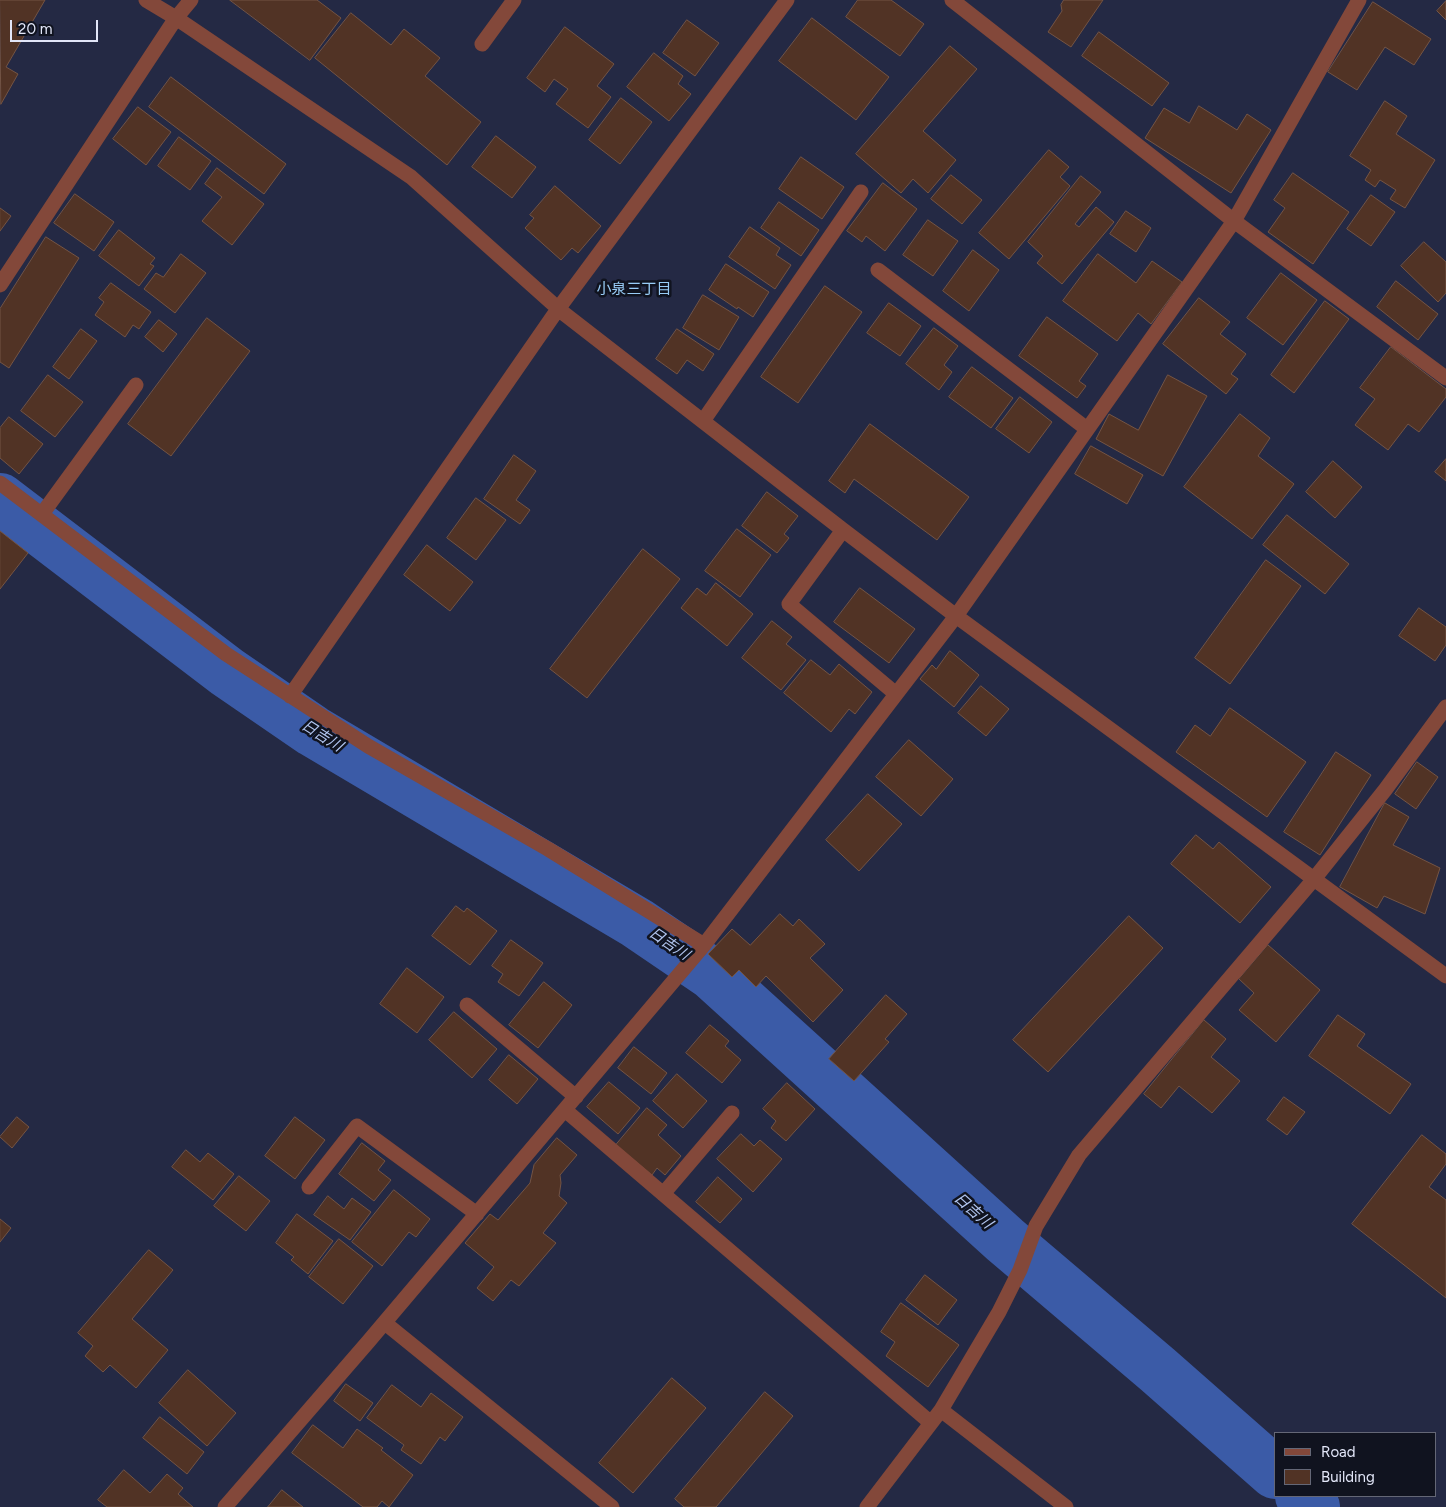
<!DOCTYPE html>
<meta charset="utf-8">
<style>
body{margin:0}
#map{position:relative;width:1446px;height:1507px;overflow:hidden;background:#242944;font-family:Figtree,sans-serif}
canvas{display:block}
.legend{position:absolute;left:1274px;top:1432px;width:162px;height:65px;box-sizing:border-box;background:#10131f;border:1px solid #646776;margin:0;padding:6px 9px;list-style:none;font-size:15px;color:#e2e6f8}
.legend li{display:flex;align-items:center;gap:10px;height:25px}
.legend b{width:25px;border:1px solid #646776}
.scale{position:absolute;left:10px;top:20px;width:88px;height:22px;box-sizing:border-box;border:2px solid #e2e6f8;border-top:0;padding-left:6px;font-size:15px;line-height:18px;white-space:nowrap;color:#e2e6f8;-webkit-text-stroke:4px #10131f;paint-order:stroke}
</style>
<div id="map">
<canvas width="1446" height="1507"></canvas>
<ul class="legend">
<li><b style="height:6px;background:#83483a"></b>Road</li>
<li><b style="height:14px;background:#513325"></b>Building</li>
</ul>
<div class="scale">20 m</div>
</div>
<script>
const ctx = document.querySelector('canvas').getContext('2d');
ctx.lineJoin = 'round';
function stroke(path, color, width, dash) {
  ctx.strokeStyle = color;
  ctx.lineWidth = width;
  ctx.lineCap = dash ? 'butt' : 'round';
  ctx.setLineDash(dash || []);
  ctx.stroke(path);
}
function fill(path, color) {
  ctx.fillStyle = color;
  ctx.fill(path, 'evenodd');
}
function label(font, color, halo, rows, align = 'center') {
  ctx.font = font + ' Figtree,"Noto Sans JP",sans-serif';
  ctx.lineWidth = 5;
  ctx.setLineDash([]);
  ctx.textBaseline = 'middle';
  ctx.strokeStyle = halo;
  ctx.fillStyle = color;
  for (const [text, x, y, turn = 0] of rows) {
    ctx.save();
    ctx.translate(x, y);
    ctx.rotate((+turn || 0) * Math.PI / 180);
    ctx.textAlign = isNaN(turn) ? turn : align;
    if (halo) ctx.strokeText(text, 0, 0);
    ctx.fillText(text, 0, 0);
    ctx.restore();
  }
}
stroke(new Path2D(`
 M0,499L227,672L313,731L637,923L712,974L1005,1240L1158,1370L1275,1473
 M1301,1496L1314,1507`), '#3b5ba7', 52);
const building = new Path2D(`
 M0,0H45L6,67L18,74L1,104Z
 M230,0H317L341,18L310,60Z
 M858,0H891L924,24L900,56L846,17Z
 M1064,0H1103L1071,47L1048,32L1062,11L1061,5Z
 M1446,1V20L1437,11Z
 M1373,2L1431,39L1414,65L1385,47L1357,90L1328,72Z
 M351,13L391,45L404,29L440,58L425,76L481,122L447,165L315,58Z
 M812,18L889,77L856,120L779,61Z
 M687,20L719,43L695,76L663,53Z
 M565,27L614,64L597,86L611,97L588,128L556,104L568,89L554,79L545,92L527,78Z
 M1099,32L1169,83L1152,106L1082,56Z
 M950,46L977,69L923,131L956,160L928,193L913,179L901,193L856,154Z
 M654,53L683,76L678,84L691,94L669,121L627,87Z
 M171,77L286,164L264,194L149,107Z
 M621,98L652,122L620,164L589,140Z
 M1385,101L1407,116L1396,134L1435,160L1405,208L1390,199L1396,190L1380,180L1375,187L1365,180L1371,170L1350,156Z
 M1199,106L1237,130L1247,114L1271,130L1231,193L1145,138L1164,108L1189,123Z
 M138,107L171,132L146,165L113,139Z
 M496,136L536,167L512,198L472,167Z
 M179,137L211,161L190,190L158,166Z
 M1049,150L1069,167L1060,177L1070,186L1009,259L979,233Z
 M801,157L844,187L822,219L779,189Z
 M217,168L264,204L232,245L202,221L222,197L205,184Z
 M1293,173L1349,212L1313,264L1268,232L1285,208L1274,200Z
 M951,175L982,200L962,224L931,199Z
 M1081,176L1101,192L1075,224L1079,227L1096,207L1114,222L1062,284L1037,263L1043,256L1028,242Z
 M883,183L917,209L885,251L866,236L862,242L847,231Z
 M555,186L601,226L578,253L572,248L561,260L525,228L534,218L530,215Z
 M75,194L114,222L94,251L54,223Z
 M1371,195L1395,212L1371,246L1347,229Z
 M779,202L819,230L801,256L761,228Z
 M0,208L11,216L0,231Z
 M1126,211L1151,228L1136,252L1110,234Z
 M928,220L958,241L933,276L903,255Z
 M750,227L780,248L776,255L791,265L775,289L729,257Z
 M119,230L155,258L150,264L154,266L139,286L99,256Z
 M46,237L79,258L9,368L0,362V309Z
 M1424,242L1446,262V293L1438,302L1401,266Z
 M973,250L999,270L969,311L943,291Z
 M181,254L206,273L175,313L144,289L156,273L163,277Z
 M1098,254L1136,283L1152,261L1182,282L1151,324L1138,313L1117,341L1063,301Z
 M726,264L769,292L753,317L738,307L737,309L709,290Z
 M1281,273L1317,300L1283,345L1247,318Z
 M1396,281L1438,314L1418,340L1377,307Z
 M111,283L151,312L139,329L133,325L125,337L95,315L104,302L99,298Z
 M825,286L862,312L798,403L761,377Z
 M703,295L739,317L719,350L683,328Z
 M1199,298L1230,322L1220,334L1246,354L1231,374L1238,379L1226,394L1163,344Z
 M1325,301L1349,319L1294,393L1271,375Z
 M889,303L921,326L900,356L867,333Z
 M1047,317L1098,354L1079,381L1086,386L1077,398L1019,356Z
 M207,318L250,351L171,456L128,424Z
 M159,320L177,334L163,352L145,337Z
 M934,328L958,346L944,365L952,372L939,390L906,364Z
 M81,329L97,341L69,379L53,367Z
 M677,329L714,354L703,371L687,360L677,374L656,359Z
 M1391,347L1446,389V397L1419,432L1408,424L1388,450L1355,425L1375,399L1360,388Z
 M972,367L1013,398L991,428L949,397Z
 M48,375L83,402L55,437L21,411Z
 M1168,375L1207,396L1163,476L1096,439L1109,414L1138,430Z
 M1020,397L1052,422L1029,453L996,429Z
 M1240,414L1270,438L1258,456L1294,484L1252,539L1184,487Z
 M9,417L43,444L19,474L0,458V428Z
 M870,424L969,497L937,540L854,479L845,493L829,481Z
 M1091,446L1143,475L1127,504L1075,474Z
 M514,455L536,471L516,500L530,510L520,524L484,499Z
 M1446,459V481L1435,472Z
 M1333,461L1362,487L1335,518L1306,492Z
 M767,492L798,516L784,534L789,538L777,553L742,526Z
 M476,498L506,520L476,560L447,538Z
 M1287,515L1349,564L1325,594L1263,545Z
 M737,529L771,555L740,597L705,571Z
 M0,531L28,553L0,589Z
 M427,545L473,582L450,611L404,575Z
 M643,549L680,579L587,698L550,669Z
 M1266,560L1301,586L1230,684L1195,658Z
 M716,583L753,614L727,646L681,608L697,588L706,595Z
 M860,588L915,629L889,663L834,622Z
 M1419,608L1446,627V645L1435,661L1399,636Z
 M772,621L792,637L786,644L806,660L781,690L742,658Z
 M950,651L979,675L954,707L920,679L932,665L936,669Z
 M811,660L830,675L839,664L872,692L855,714L849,709L831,732L784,693Z
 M981,686L1009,709L986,736L958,713Z
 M1230,708L1306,762L1267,817L1176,752L1195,725L1210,736Z
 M909,740L953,779L921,816L876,777Z
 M1336,752L1371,775L1320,855L1284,832Z
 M1417,762L1438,777L1416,809L1395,794Z
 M868,794L902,824L859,871L826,840Z
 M1385,803L1409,817L1393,845L1440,868L1425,914L1384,896L1377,908L1340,887Z
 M1196,835L1213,849L1219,842L1271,887L1240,923L1171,864Z
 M456,906L464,912L467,908L497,931L470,965L432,936Z
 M780,914L793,926L799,919L825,944L810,958L843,990L813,1022L766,976L756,987L739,970L732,977L708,954L732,929L750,945Z
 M1129,916L1163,948L1048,1072L1013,1040Z
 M511,940L543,963L519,996L498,982L503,974L492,966Z
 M1268,945L1320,990L1276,1042L1239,1010L1254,993L1239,979Z
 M407,968L444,997L417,1033L380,1004Z
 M544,982L572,1005L538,1048L509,1025Z
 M886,995L907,1014L885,1039L889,1042L854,1081L829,1059Z
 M454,1012L497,1049L472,1078L429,1040Z
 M1338,1015L1365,1034L1357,1046L1411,1084L1390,1114L1309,1056Z
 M1204,1020L1226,1039L1211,1057L1240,1081L1212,1113L1179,1086L1161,1108L1144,1094Z
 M710,1025L729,1041L725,1046L741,1060L722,1083L686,1053Z
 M634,1047L667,1073L651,1094L618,1068Z
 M509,1055L538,1079L517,1104L489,1080Z
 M677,1074L707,1101L683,1128L653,1101Z
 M609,1082L640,1108L618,1134L587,1107Z
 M787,1083L815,1109L786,1141L771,1128L776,1121L763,1109Z
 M1284,1097L1305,1112L1287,1135L1267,1120Z
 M647,1108L667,1125L658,1135L681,1156L665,1175L657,1168L652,1175L616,1145Z
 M17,1117L29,1127L12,1148L0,1137Z
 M295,1117L325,1140L295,1179L265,1156Z
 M741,1134L754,1146L760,1140L782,1159L753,1192L717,1159Z
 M1422,1135L1446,1154V1164L1429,1187L1446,1200V1298L1352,1224Z
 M557,1138L577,1155L560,1175L561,1183L559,1196L567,1203L543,1233L556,1243L519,1286L511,1280L493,1301L477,1288L494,1267L465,1243L490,1214L498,1220L530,1183L534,1165Z
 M362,1143L385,1161L378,1170L391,1180L374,1201L339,1174Z
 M186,1150L200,1162L208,1153L234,1174L213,1200L172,1167Z
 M239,1176L270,1201L246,1231L214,1206Z
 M718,1177L742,1199L720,1223L696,1202Z
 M394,1190L430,1219L416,1237L409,1232L382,1266L352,1242Z
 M328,1196L344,1209L352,1198L371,1212L350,1240L314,1215Z
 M297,1214L333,1241L308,1274L291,1260L294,1257L276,1243Z
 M0,1219L11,1228L0,1242Z
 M339,1239L373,1266L343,1304L309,1277Z
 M149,1250L173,1270L132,1319L168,1350L136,1388L110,1365L103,1372L85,1356L93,1346L78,1333Z
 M925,1275L957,1300L938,1325L906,1300Z
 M901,1303L959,1345L928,1387L886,1356L895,1342L881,1332Z
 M188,1370L236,1413L207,1446L159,1403Z
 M672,1378L706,1408L633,1493L599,1463Z
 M346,1384L373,1403L360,1421L334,1401Z
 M392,1385L421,1407L431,1393L463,1417L445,1441L440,1437L421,1464L401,1450L404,1445L367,1418Z
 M765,1392L793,1416L716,1507H684L675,1499Z
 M160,1417L204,1452L187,1474L143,1438Z
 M313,1425L343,1448L357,1429L383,1448L381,1450L413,1475L389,1507L382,1501L377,1507H363L292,1453Z
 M124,1470L150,1493L167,1474L183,1488L178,1494L193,1507H107L98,1500Z
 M282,1490L303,1507H268Z`);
fill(building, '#513325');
stroke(building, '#745444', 1);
stroke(new Path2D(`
 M146,0L176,18L411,177L562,312L843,530L956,616L1446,976
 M952,0L1234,221L1446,378
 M482,44L514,0
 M878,270L1087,429
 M0,285L176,18L191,0
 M703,421L861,192
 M0,483L226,654L368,746L548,849L704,945
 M42,514L136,385
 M843,530L789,604L896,694
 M290,696L558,309L787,0
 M467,1005L576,1097
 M565,1110L931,1423
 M309,1187L357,1126L477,1214
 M663,1194L732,1113
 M385,1323L612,1507
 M941,1410L1066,1507
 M225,1507L368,1342L704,945L956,616L1234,221L1359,0
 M867,1507L941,1410L999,1312L1020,1270L1036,1226L1079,1155L1314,879L1385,790L1446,707`), '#83483a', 15);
label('15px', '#98ccf6', '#10131f', [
 ["小泉三丁目",634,290]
]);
label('italic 15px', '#b1c5ef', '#10131f', [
 ["日吉川",322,736,32],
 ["日吉川",669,944,34],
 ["日吉川",973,1211,42]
]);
</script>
